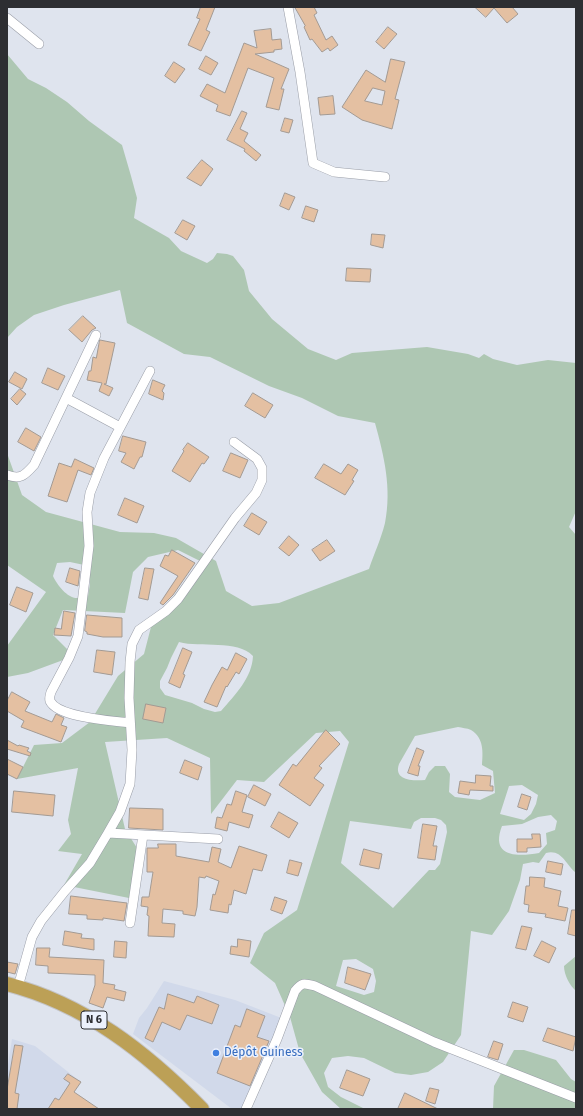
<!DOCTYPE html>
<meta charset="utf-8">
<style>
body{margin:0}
#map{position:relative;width:583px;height:1116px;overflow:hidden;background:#dfe4ee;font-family:"Fira Sans",sans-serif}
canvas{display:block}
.frame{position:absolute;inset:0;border:8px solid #2d2e32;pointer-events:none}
</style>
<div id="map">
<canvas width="583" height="1116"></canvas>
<div class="frame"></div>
</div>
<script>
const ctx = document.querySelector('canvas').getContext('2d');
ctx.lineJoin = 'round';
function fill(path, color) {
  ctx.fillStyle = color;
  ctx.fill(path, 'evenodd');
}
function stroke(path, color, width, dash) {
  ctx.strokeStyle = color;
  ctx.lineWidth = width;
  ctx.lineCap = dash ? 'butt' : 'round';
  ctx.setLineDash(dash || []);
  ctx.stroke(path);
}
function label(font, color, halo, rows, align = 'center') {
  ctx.font = font + ' "Fira Sans",sans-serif';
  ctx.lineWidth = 3;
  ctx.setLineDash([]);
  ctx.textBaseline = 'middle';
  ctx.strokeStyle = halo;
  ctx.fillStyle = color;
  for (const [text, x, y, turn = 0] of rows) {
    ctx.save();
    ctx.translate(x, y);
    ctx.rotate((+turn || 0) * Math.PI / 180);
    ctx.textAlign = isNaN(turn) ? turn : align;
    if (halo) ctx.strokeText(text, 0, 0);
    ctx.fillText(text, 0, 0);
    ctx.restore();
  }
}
fill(new Path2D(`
 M164,981L235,1000L284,1019L251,1109H232L133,1034L139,1018L147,1008Z
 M12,1039L35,1046L81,1082L63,1109H7V1071Z`), '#d1d9ea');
fill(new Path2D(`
 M7,54L28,79L46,88L67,102L89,121L122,145L131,176L137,198L134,218L169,238L181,251L207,263L213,259L217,253L227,254L233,256L244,270L249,291L272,319L308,349L336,360L352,353L427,347L468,354L479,358L484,354L493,359L517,365L548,360L576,363V511L569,527L576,535V873C565,864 562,849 546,853L539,863L533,862L523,864L520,880L509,911L492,935L471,931L461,1035L443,1062L428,1072L411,1075L395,1073L364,1058L348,1056L332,1058L324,1073L328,1087L341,1097L365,1109H341L322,1092L300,1053L290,1017L275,983L250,963L264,933L297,910L349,742L340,731L316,733L264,782L237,780L211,814L210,758L167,738L105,742L125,829L137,848L129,898L64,885L82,854L58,851L71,834L68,820L78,768L17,779L34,745L62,743L90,722L118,676L144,654L151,627L200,561L178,550L148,557L133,572L125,613L63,610L53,635L74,656L28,673L7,677V646L46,592L7,565V453L22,495L46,512L120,532L154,533L176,538L216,561L226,591L252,606L279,603L369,569C374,554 381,539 385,523C392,488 384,456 375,423L338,416L302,398L269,386L210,357L184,354L127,323L120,290L64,305L34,315L17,327L7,338ZM70,562L89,566L90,584L88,596C85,596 81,598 78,598C68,599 57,585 53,576L57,563ZM179,642C201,648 237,639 253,656C252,678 235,695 221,711L215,712L204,709L192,703L165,695L160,688V681L167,668L171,658ZM458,727C462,728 467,728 471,730C484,738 483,752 482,765L493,771L495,793L480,800L455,797L449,792L450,774L445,766H435L429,772L425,780C414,781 393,781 399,764L415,736ZM522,785L538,795L536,804L531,814L524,820L500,814L509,786ZM551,815L557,821L555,830L546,833L547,844L539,853C517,857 490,857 502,826L522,824L538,817ZM421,818H435L441,820L446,825L447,832L440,864L435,870H429L393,908L341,863L350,821L411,829L414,822ZM356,959L373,969L376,981L374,992L364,995L336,986L343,960Z
 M576,956L575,978L576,979V991C570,986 564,975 564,966Z
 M514,1050H524L556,1060L571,1079L576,1082V1109H493L494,1086Z`), '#aec7b3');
const building = new Path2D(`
 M201,7H215L206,30L210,32L201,51L188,45L200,19L197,18Z
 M295,7H314L317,13L314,15L326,40L332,36L338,45L330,51L328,48L322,52L312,39L310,40L304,27L305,26Z
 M475,7H512L518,14L507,23L494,8L486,17Z
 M388,27L397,34L384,49L376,42Z
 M271,29L272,40L281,39L282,49L274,50V52L255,54L289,69L281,89H284L279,110L266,107L274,78L248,68L230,116L216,111L218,105L200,96L207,84L225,93L244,43L257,48L254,31Z
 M206,56L218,63L211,75L199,69Z
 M391,59L405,62L395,99L399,100L392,129L362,120L342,107L366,70L385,82ZM373,88L385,91L382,105L365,101Z
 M174,62L185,69L175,83L165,76Z
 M333,96L335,114L320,115L318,98Z
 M242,111L247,113L240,129L248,133L244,141L261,155L256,161L244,151L245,149L227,140Z
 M285,118L293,120L289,133L281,131Z
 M202,160L213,169L201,186L187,178Z
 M285,193L295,197L289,210L280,206Z
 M306,206L318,210L314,222L302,218Z
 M183,220L195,226L187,240L175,233Z
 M372,234L385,235L383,248L371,245Z
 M347,268L371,269L370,282L346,281Z
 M83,316L96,328L92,330L82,342L69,330Z
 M100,340L115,343L106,384H104L113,388L109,396L99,391L102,383L87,380L89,371H91L93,357L96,358Z
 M48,368L65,376L58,390L42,383Z
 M15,372L27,379L22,389L9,382Z
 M153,380L165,385L162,391L164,393L163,400L149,394Z
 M20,389L26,394L17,405L11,399Z
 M253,393L273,405L265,418L245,406Z
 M26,428L41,437L34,451L18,442Z
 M123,436L146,442L142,457H140L134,469L121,462L126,453L119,451Z
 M188,443L209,457L204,464L202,463L190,482L172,471L184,451L183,450Z
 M231,453L248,460L240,478L223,471Z
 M75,459L94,468L91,475L78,470L67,502L48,496L59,463L71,467Z
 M324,464L341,474L348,464L358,470L352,480L354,481L345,495L315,478Z
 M125,498L144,506L137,523L118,515Z
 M252,513L267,522L259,535L244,526Z
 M289,536L299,545L289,556L279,548Z
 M327,540L335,551L320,561L312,550Z
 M172,550L195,563L173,595L163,605L160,603L178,576L160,566L165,555L168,556Z
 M70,568L80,571L78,586L66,582Z
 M145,568L154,569L148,600L139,598Z
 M17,587L33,593L26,612L10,605Z
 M64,611L75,613L71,636L54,635L55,628L61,629Z
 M87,615L122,618V637H103L87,634V632L85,631Z
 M183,648L192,652L183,674L185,675L180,688L169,683Z
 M97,650L115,652L112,675L94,672Z
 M236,653L247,659L239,674L236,672L227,687L226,686L217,707L204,702L212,685L222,667L227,670Z
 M12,692L30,702L25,711L52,722L56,714L64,718L61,725L67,727L61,742L21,727L24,721L7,711V701Z
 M146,704L166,708L163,723L143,719Z
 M326,730L340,744L319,766L322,768L314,778L324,785L310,806L279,785L293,764L296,766Z
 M7,740L18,746L19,745L29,748L27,751L31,753L30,756L7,749Z
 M417,748L424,751L418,766H420L418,776L408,773Z
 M7,759L23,767L17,779L7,774Z
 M185,760L202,767L198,780L180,773Z
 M476,775L491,776L490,786H493V791L470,790L469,795L458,793L460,781L475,783Z
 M254,785L271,794L265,806L248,797Z
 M14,791L55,795L53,816L12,812Z
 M236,791L247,795L242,812L253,815L249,828L229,822L227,831L215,828L217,817L222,818L227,804L231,805Z
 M522,794L531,797L527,810L518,807Z
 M130,808L163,809V830L129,828Z
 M279,812L298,823L289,838L271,827Z
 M423,824L437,826L433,846H437L435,860L418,858Z
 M532,834H540L541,847L527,848V852H517V839H532Z
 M158,844H176V856L209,862L212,847L221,849L218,862L231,868L239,846L267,855L262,871L253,869L246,894L234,890L231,905L229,904L228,913L210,910L213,894L215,895L219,881L206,876L205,878L199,877L197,907L195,916L183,914V911L163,909L162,923L175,924L174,937L148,936L149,916L147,915L148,907L141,906L142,897H149L153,872H147V848H158Z
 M364,849L382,854L379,869L360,865Z
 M290,860L302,863L298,876L287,873Z
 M548,861L563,864L561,875L546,872Z
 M530,877L545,878L544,887L561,891L558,906L568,908L565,921L545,917L546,914L528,912L529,905L524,904L526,886H529Z
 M71,896L127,903L124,921L103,918V920L87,919V915L69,914Z
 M275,897L287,901L282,914L271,910Z
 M572,910H576V936L568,934Z
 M522,926L532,928L526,950L516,948Z
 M65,931L82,934L81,938L94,939V950L63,945Z
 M238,939L251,941L249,957L230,954L231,946L237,947Z
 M115,941L127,942L126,958L114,957Z
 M542,941L556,948L549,963L534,956Z
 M37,948H50L49,957L104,960L103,983L115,985L114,989L126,992L124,1001L107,997L103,1008L89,1003L95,985V975L48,973V966L36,965Z
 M7,962L18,964L15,974L7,972Z
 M348,967L371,974L365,990L345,983Z
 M168,994L194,1003L197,996L219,1005L212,1024L187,1015L180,1030L162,1022L153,1042L145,1038L159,1007L164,1009Z
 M513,1002L528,1007L523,1022L508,1017Z
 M247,1009L265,1016L257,1037L269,1041L250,1086L217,1073L235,1025L240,1027Z
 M548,1028L576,1037L573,1051L543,1041Z
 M494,1041L503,1044L498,1060L488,1057Z
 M15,1045L23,1046L15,1093L19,1094L17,1109H7V1090Z
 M347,1070L370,1079L363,1096L340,1088Z
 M68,1074L81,1082L74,1092L99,1109H48L55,1098L59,1100L70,1083L64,1079Z
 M430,1088L439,1090L435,1104L426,1101Z
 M405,1093L438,1109H398Z`);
fill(building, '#e4c0a2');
stroke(building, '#a39a93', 1);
const minor = new Path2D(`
 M288,7L300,72L313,163L334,172L385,177
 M7,18L39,44
 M66,398L120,427
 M7,475C21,480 25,475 34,465L96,335
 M130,723C114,721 58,718 50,701C49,698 50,695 51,692L69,658L78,636L89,546L87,512L90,493L104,458L150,371
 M108,833L120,812L130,784L132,750L129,698L130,662L132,644L139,630L166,611L178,599L235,518L256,493L262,480V468L257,459L234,442
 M130,923L143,835
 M18,987L32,937L41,921L65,891L90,863L108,833L218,839
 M246,1109L277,1039L295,991C302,982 304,983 315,986L434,1042L576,1098`);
const trunk = new Path2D(`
 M7,984C85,1004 146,1052 202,1109`);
stroke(minor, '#999da7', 10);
stroke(trunk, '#c4c4c6', 16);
stroke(minor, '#fff', 9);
stroke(trunk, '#bca056', 14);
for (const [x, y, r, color] of [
 [216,1053,4,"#3f7fe0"]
]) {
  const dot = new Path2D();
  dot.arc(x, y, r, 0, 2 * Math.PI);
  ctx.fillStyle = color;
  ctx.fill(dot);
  stroke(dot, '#ecf1fc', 1.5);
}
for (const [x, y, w] of [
 [94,1020,26]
]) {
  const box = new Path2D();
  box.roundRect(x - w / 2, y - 9, w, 18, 3);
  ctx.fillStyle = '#ecf1fc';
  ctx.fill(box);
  stroke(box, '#2d2e32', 1);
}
label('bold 11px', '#2d2e32', null, [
 ["N 6",94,1020]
]);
label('12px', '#366cbe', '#ecf1fc', [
 ["Dépôt Guiness",224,1053]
], 'left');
</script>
